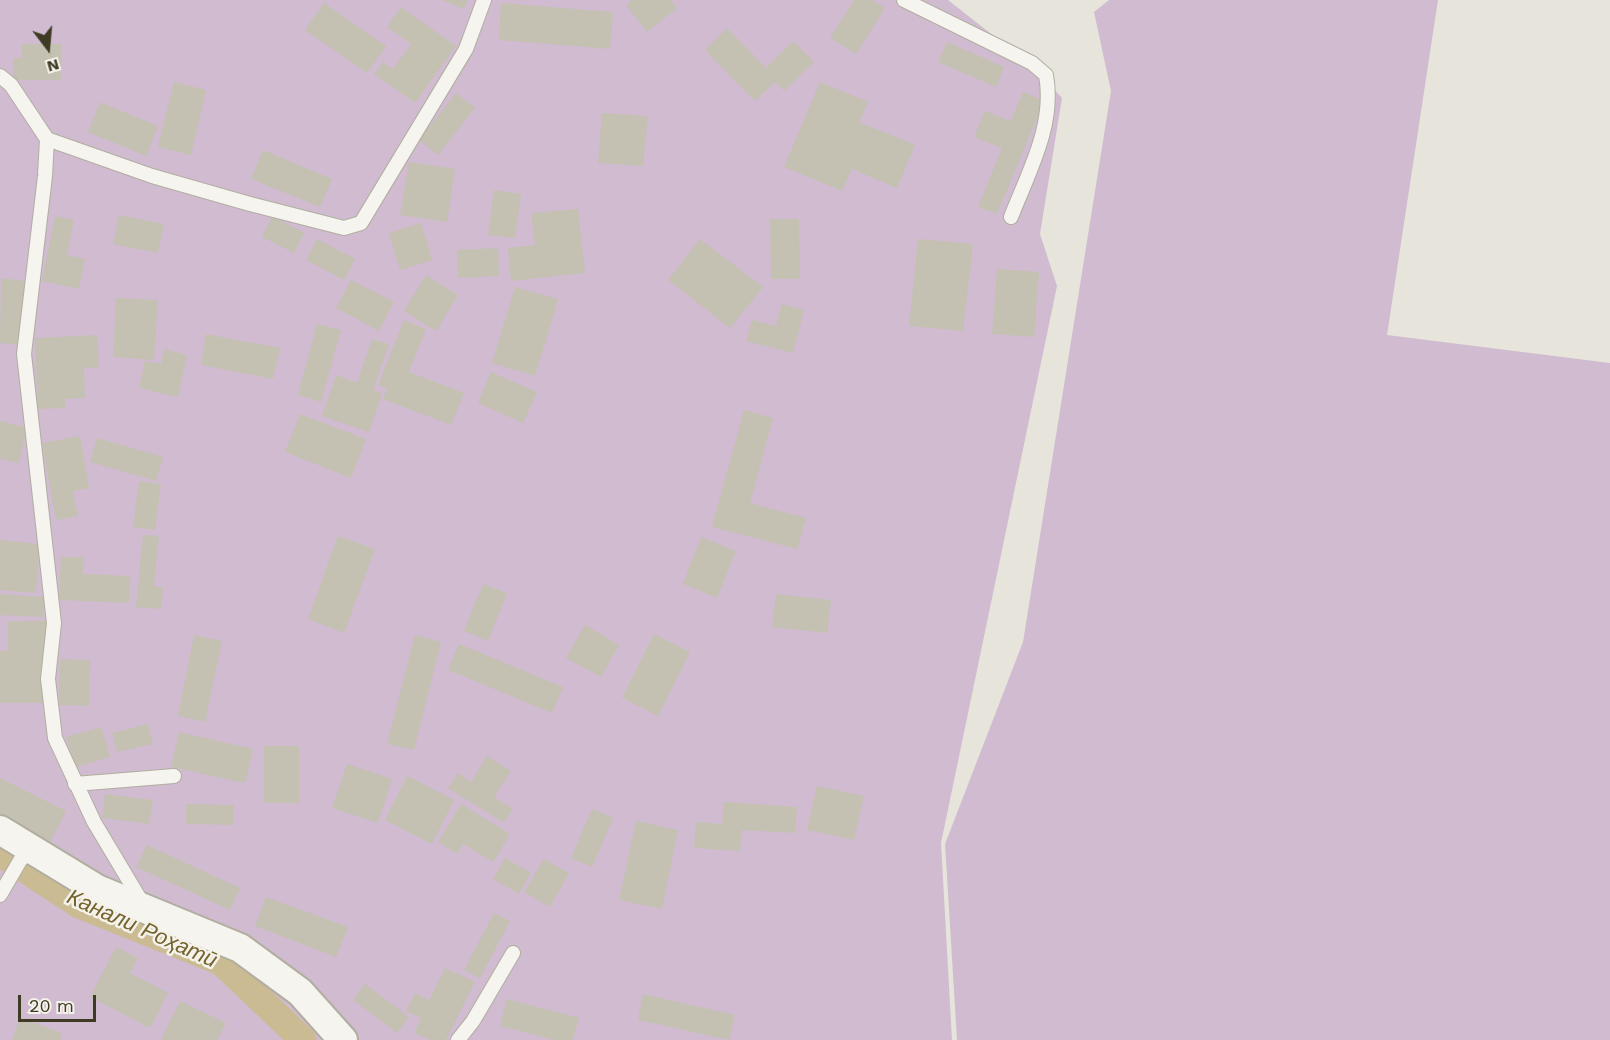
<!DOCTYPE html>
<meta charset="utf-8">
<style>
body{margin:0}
#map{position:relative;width:1610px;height:1040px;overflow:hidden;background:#e7e5db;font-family:"Work Sans",sans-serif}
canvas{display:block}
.north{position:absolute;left:18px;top:18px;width:60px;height:60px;-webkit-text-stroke:4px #f4f2ea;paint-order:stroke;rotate:164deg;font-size:16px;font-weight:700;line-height:24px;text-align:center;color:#3e3a24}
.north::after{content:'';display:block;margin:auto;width:21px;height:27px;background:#3e3a24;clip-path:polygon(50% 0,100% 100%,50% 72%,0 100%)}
.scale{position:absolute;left:18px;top:995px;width:78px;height:27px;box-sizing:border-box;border:3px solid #3e3a24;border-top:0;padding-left:8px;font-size:18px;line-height:21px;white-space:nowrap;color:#3e3a24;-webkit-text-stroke:4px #f4f2ea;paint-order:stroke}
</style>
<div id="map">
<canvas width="1610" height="1040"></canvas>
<div class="north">N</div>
<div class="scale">20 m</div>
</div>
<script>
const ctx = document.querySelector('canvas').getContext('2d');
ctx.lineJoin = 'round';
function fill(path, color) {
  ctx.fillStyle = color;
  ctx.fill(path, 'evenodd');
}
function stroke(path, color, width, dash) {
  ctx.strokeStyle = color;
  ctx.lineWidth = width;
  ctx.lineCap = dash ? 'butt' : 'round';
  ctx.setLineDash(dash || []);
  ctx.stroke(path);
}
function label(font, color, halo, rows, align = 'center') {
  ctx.font = font + ' "Work Sans",sans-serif';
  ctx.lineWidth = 5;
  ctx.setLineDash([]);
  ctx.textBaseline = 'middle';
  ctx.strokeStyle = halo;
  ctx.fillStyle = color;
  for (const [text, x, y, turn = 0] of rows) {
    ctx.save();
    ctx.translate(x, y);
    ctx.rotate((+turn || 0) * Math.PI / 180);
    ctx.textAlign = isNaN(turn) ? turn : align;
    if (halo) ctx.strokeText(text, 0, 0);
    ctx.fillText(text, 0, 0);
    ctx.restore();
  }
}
fill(new Path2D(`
 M0,0H948L1037,70L1062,98L1040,234L1057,286L941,843L952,1040H0Z
 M1109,0H1438L1387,335L1610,363V1040H957L945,844L1023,642L1111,91L1094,12Z`), '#d0bbd1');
stroke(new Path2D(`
 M0,853L79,905L221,962L303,1040`), '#cabb92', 27);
fill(new Path2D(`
 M442,0H468L464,9Z
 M632,0H671L677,8L647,32L626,5Z
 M854,0H872L885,8L856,54L830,38Z
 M324,3L386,46L367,73L305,30Z
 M501,3L613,12L610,49L499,40Z
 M401,7L456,46L415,103L374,74L383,62L393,69L411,44L387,27Z
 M727,28L766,68L793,41L814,62L784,91L775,82L755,101L705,50Z
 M947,42L1004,67L996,87L938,62Z
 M22,44H61V80H13V58H22Z
 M174,82L206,90L191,155L158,147Z
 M820,82L868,102L859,122L915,145L897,188L852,169L842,191L784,167Z
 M1023,92L1044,101L997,214L978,207L1002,148L974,137L985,111L1011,121Z
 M456,93L475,108L438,155L419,140Z
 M100,102L158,126L146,156L88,132Z
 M602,113L648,116L643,166L598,163Z
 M263,150L332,179L320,207L251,179Z
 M409,162L455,169L447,222L400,215Z
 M494,190L521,194L515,238L488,235Z
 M578,209L585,273L511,281L508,248L535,245L531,213Z
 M119,215L164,224L158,253L113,244Z
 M55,216L74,220L67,255L85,259L79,289L42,281Z
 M272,216L304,233L294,253L262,237Z
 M770,219H799L800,279H771Z
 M421,223L432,260L400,270L389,233Z
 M317,239L355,259L344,280L306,260Z
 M700,239L763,287L730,328L668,280Z
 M918,239L973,244L963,331L909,326Z
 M498,248L499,276L458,278L457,250Z
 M997,269L1039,272L1034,337L992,334Z
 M426,275L458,295L436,331L404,311Z
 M1,278L25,281L17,345L0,343Z
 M351,280L394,302L379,331L336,308Z
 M515,287L558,299L535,376L492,363Z
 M116,298L158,300L154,360L113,357Z
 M782,304L804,310L793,353L746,341L752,320L776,326Z
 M404,320L426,329L409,372L464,393L451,425L383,399L387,389L378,385Z
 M317,324L341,330L321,402L298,395Z
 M206,334L280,348L273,379L201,365Z
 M97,335L99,367L84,368L85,398L65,399V408L38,409L35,338Z
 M372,339L389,344L373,390L382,393L369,432L322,416L336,375L357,383Z
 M164,349L187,355L178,397L139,388L145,361L161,364Z
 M491,372L537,392L523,423L478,403Z
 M744,410L773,418L750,503L806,518L797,549L712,527Z
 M300,414L366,439L351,478L285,452Z
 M0,421L27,428L19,463L0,459Z
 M80,436L89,488L73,491L78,516L56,520L42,443Z
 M97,438L163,457L156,481L90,462Z
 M139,481L161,484L155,530L133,527Z
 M143,535L159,536L154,586L163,587L161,609L136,607Z
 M338,536L375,549L344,633L308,619Z
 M701,537L736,551L717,598L683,584Z
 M0,540L40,544L36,593L0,590Z
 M61,557H84L83,574L130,576L129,603L59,600Z
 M483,584L507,593L488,641L464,631Z
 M0,594L45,597L43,617L0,615Z
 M776,594L831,600L827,633L772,627Z
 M8,621H46V703H0V651H8Z
 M585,625L619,645L601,677L566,658Z
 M654,634L690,652L658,716L622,698Z
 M194,635L222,641L205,722L178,716Z
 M415,635L441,642L414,750L387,744Z
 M459,644L563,687L552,713L448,670Z
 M60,659L90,660L89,706L59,705Z
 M148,724L153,744L117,752L112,733Z
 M101,727L110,757L76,767L66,737Z
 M179,732L253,749L245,783L171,767Z
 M264,746H299V803H264Z
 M487,756L511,771L494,797L513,809L504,823L448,788L458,773L471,782Z
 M347,764L392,779L378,823L332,808Z
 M407,776L454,800L432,844L385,820Z
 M0,778L66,811L49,844L0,820Z
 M817,786L864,796L854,840L807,830Z
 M105,794L153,800L149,824L102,818Z
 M724,802L797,807L795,833L742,830L740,851L694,848L696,822L722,824Z
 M186,804L234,805L233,825L186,824Z
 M461,804L510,834L493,862L463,844L457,854L438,842Z
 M592,809L613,818L592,867L571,858Z
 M636,821L678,830L662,909L619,900Z
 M147,845L240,888L230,910L136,867Z
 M505,858L531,873L519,894L493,879Z
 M544,859L569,873L550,907L524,892Z
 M266,897L348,927L336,957L255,926Z
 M494,913L510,921L480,978L464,970Z
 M116,947L138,958L130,973L168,993L150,1028L90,997Z
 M445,968L475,982L446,1040H430L414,1033L421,1018L406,1011L415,993L429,1000Z
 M365,984L409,1017L397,1033L353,1000Z
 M643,994L735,1015L729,1040L638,1020Z
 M507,999L579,1018L573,1040H554L500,1026Z
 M180,1001L226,1023L217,1040H161Z
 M20,1018L62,1033L60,1040H12Z`), '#c4c1b2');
const lane = new Path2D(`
 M904,0L1032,63L1046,75C1055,125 1029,171 1011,217
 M0,76L11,85L47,139L45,176L24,354L54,623L48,679L55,738L94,822L143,904
 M47,139L152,176L250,204L344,228L361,223L466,49L484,0
 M75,784L174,776
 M0,895L21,859L34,851
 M458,1040L473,1021L513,953`);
const street = new Path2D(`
 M0,830L97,889L240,948L300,992L343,1040`);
stroke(lane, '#b1aea0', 16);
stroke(street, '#b1aea0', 32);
stroke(lane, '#f5f4ee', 14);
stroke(street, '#f5f4ee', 28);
label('italic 22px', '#74632c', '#f4f2ea', [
 ["Канали Роҳатӣ",142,929,24]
]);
</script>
